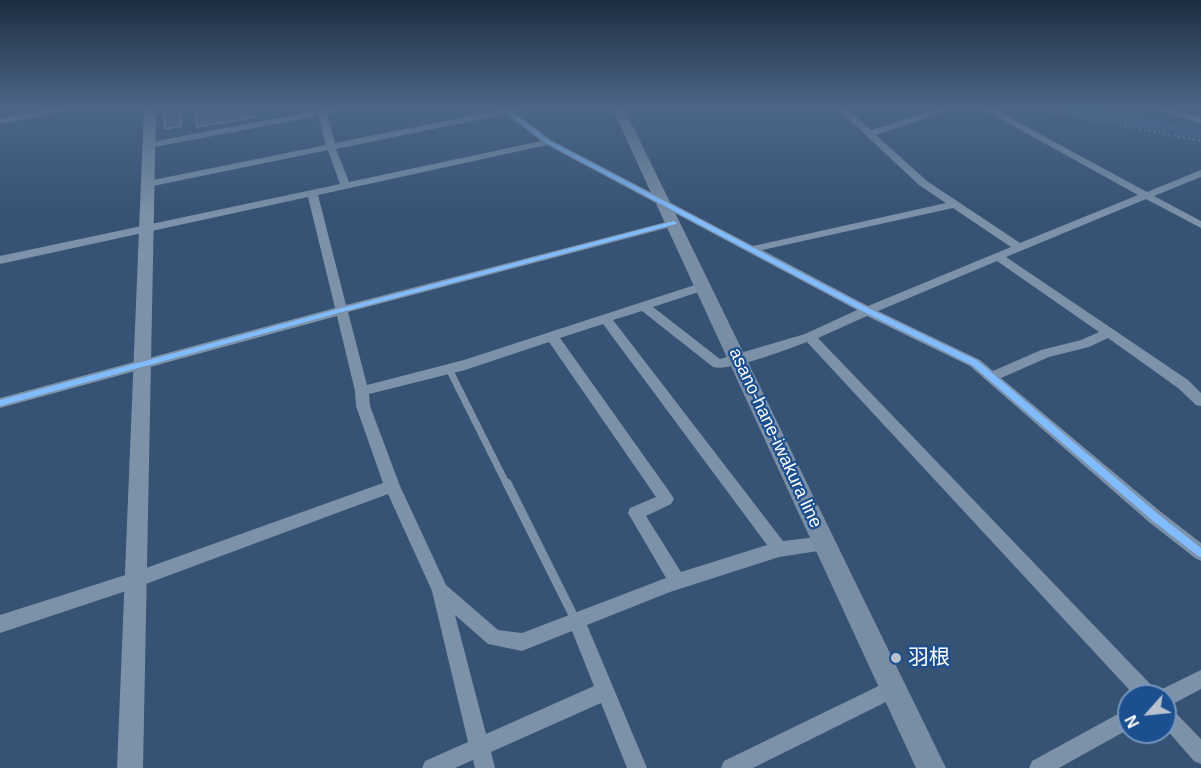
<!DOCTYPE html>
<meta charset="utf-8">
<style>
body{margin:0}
#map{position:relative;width:1201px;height:768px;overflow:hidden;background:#365274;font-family:Arial,sans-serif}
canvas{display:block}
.north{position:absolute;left:1117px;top:684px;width:60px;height:60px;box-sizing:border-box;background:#1b4f8f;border:2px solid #7695bc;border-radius:50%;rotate:243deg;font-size:16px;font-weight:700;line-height:24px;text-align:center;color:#fff}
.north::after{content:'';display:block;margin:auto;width:21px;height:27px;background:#b9c2ce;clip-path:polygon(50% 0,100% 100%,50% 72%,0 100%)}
</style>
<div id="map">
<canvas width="1201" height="768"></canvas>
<div class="north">N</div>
</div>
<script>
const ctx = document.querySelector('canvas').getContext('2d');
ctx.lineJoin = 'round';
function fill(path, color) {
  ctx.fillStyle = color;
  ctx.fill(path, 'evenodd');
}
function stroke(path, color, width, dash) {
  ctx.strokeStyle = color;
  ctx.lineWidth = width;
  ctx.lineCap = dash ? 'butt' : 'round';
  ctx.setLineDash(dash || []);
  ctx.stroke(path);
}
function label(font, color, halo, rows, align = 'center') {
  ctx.font = font + ' Arial,"Noto Sans JP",sans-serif';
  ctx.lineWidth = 4.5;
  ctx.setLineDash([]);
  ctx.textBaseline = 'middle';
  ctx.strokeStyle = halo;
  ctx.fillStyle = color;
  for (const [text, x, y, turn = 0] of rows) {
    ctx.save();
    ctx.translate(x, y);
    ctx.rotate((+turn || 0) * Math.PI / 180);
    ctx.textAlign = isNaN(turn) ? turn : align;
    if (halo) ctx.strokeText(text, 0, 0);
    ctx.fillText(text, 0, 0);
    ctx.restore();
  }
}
fill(new Path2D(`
 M1054,108H1092L1201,129V139L1062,113Z`), '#3b618d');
const building = new Path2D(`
 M163,108H180L181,126L165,129Z
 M196,108H253L254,117L197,127Z`);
fill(building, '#526984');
stroke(building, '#92a2b6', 1.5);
stroke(new Path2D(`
 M1031,108L1201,141
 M1121,108L1149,114`), '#7d92a8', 2, [2, 3]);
stroke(new Path2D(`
 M449,369L507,485`), '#7d92a8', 7);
stroke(new Path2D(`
 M507,483L576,621`), '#7d92a8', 9);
fill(new Path2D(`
 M59,108H80L0,124V118Z
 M331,108H350L327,114L335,143L500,110L499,108H527L514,112L551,140L753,246L946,203L919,185L837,108H846L871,130L943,108H957L876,135L927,181L1020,243L1138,195L981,108H992L1147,192L1201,170V177L1154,196L1201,221V228L1146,199L1006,257L1188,380L1201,393V406L1196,405L1178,388L1108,338L1089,347L1049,357L1001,378L1161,512L1201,543V561L1195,558L1149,522L970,366L867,316L818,338L1155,689L1157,695L1158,691L1201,670V689L1169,706L1201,739V764L1194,761L1165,728V696H1135L807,342C788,349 729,372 713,367L642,311L613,320L783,541L825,536L831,538L833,543L831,548L825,550L779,557L670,592L587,625L647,768H627L601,703L491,752L495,768H475L473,760L455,768H422L425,761L468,742L432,591L388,494L135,588L0,633V615L135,572L383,483L356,406L355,391L337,316L0,408V398L335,308L308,197L0,264V256L340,184L328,150L148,187L143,184L148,181L326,145L318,116L149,148L146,147V143ZM506,114L541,141L349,182L336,149ZM547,145L857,310L805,334L720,359L653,307L708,289L710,286L704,282L464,360L367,385L348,312L678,225L679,223L674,220L346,305L318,195ZM953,208L1011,247L868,306L762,250ZM997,261L1099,332L1081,340L1041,350L993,371L980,360L878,311ZM603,324L767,545L681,572L646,516L671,504L674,499L671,494L560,338ZM549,342L656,497L630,508L628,513L666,578L522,633L498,630L446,585L400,486L370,406L369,394L465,370ZM455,615L488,644L522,651L572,631L594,686L486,734Z
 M1153,108H1167L1201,118V124Z
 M893,679L900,681L902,688L900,695L753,768H721L724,761Z
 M1129,708V729L1059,768H1029L1032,761Z`), '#7d92a8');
fill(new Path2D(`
 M144,108H156L143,768H117Z`), '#7d92a8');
fill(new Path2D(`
 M612,108H624L946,768H916Z`), '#798da4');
fill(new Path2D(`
 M501,108H506L550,141L870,309L978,361L1158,514L1201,548V557L1198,556L1152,520L972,365L866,313L546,143Z
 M674,221L677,223L676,224L342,312L0,406V400L342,308Z`), '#80bcff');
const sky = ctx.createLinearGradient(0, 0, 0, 216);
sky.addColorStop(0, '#1e2d40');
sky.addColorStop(0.5, '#4c6688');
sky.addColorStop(1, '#4c668800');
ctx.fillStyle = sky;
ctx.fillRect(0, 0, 1201, 216);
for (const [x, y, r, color] of [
 [896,658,6,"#b9c2ce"]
]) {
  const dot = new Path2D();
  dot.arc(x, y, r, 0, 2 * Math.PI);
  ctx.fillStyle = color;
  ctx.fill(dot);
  stroke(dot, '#1b4f8f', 2);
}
label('18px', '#fff', '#1b4f8f', [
 ["asano-hane-iwakura line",775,438,65]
]);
label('21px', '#fff', '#1b4f8f', [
 ["羽根",908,658]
], 'left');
</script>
